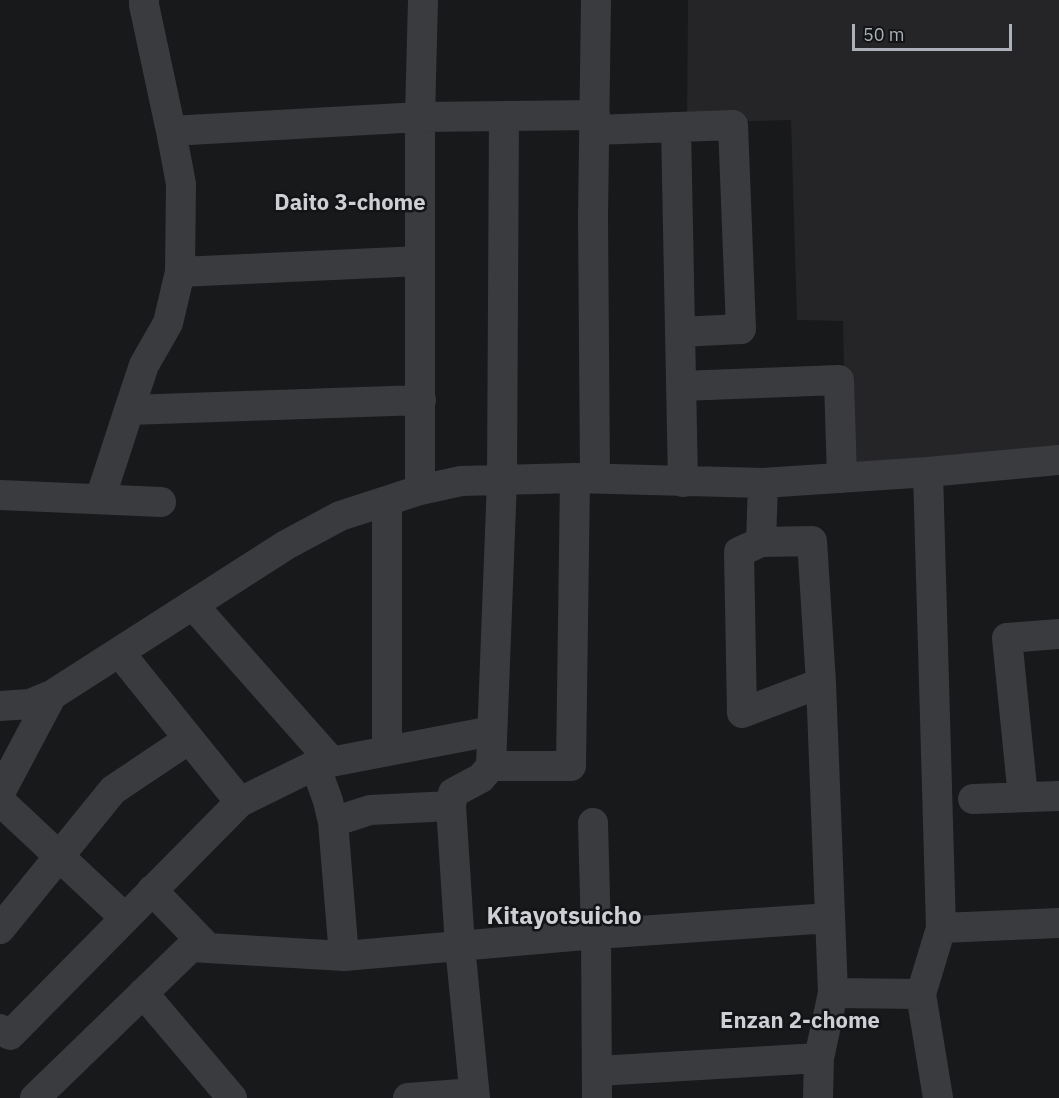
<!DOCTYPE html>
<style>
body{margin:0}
#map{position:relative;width:1059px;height:1098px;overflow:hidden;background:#18191a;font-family:"IBM Plex Sans",sans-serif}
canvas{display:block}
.scale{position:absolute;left:852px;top:24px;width:160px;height:27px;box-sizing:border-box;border:3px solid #acb0b8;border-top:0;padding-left:8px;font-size:18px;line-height:21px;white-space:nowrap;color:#acb0b8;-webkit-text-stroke:4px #131415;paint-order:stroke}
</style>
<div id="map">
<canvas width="1059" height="1098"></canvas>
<div class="scale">50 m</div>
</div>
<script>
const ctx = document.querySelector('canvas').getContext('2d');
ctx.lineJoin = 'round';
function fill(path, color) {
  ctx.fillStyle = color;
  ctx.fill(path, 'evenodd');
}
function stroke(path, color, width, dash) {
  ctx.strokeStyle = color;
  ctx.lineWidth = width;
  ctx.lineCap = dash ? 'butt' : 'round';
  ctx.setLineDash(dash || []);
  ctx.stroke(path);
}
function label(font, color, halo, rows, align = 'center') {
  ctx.font = font + ' "IBM Plex Sans",sans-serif';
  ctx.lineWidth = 5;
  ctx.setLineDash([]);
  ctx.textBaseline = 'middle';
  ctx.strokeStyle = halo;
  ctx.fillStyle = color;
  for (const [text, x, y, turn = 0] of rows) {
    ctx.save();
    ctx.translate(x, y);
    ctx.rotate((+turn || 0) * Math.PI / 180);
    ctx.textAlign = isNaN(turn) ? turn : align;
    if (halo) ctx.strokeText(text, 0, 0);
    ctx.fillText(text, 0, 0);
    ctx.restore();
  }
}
fill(new Path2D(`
 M688,0H1059V450L846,472L843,321L797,320L791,120L687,123Z`), '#252527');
stroke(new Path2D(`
 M144,0V5L171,131L181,184L180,272L168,323L144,365L129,410L421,400
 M676,127L683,482
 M594,130L733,125L741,329L680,332
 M171,131L420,117L595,115
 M180,272L420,261
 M681,386L839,380L842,478
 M928,472L941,928
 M595,477L593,217L596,0
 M420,490V117L423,0
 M0,495L161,502
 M100,499L129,410
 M387,501V751
 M761,542L763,483
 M193,605L332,762
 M119,652L240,802
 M0,706L30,704L52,695L286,545L340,516L420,490L461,481L575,478L763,483L928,472L1059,460
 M315,765L328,801L333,822L344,956
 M491,766H571L575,478
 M0,793L52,695
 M1023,797L1007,638L1059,634
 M973,799L1059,796
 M0,801L125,918
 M333,822L370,810L451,806
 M593,823L596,934L597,1098
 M152,890L208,948
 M0,929L113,790L189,739
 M143,993L232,1098
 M833,993L921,994
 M0,1029L10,1035L240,802L315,765L492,731
 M598,1071L819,1058
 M35,1098L191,947L344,956L596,934L830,918
 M408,1098L474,1093
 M475,1098L460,946L451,806L453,793L481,778L491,766L502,480L504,116
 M818,1098L819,1058L833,993L821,683L812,541L761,542L739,552L742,713L821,683
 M938,1098L921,994L941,928L1059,923`), '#3a3b3f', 30);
label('bold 22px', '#cdcfd5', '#131415', [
 ["Daito 3-chome",350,204],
 ["Enzan 2-chome",800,1022]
]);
label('bold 24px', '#cdcfd5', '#131415', [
 ["Kitayotsuicho",564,917]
]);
</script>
